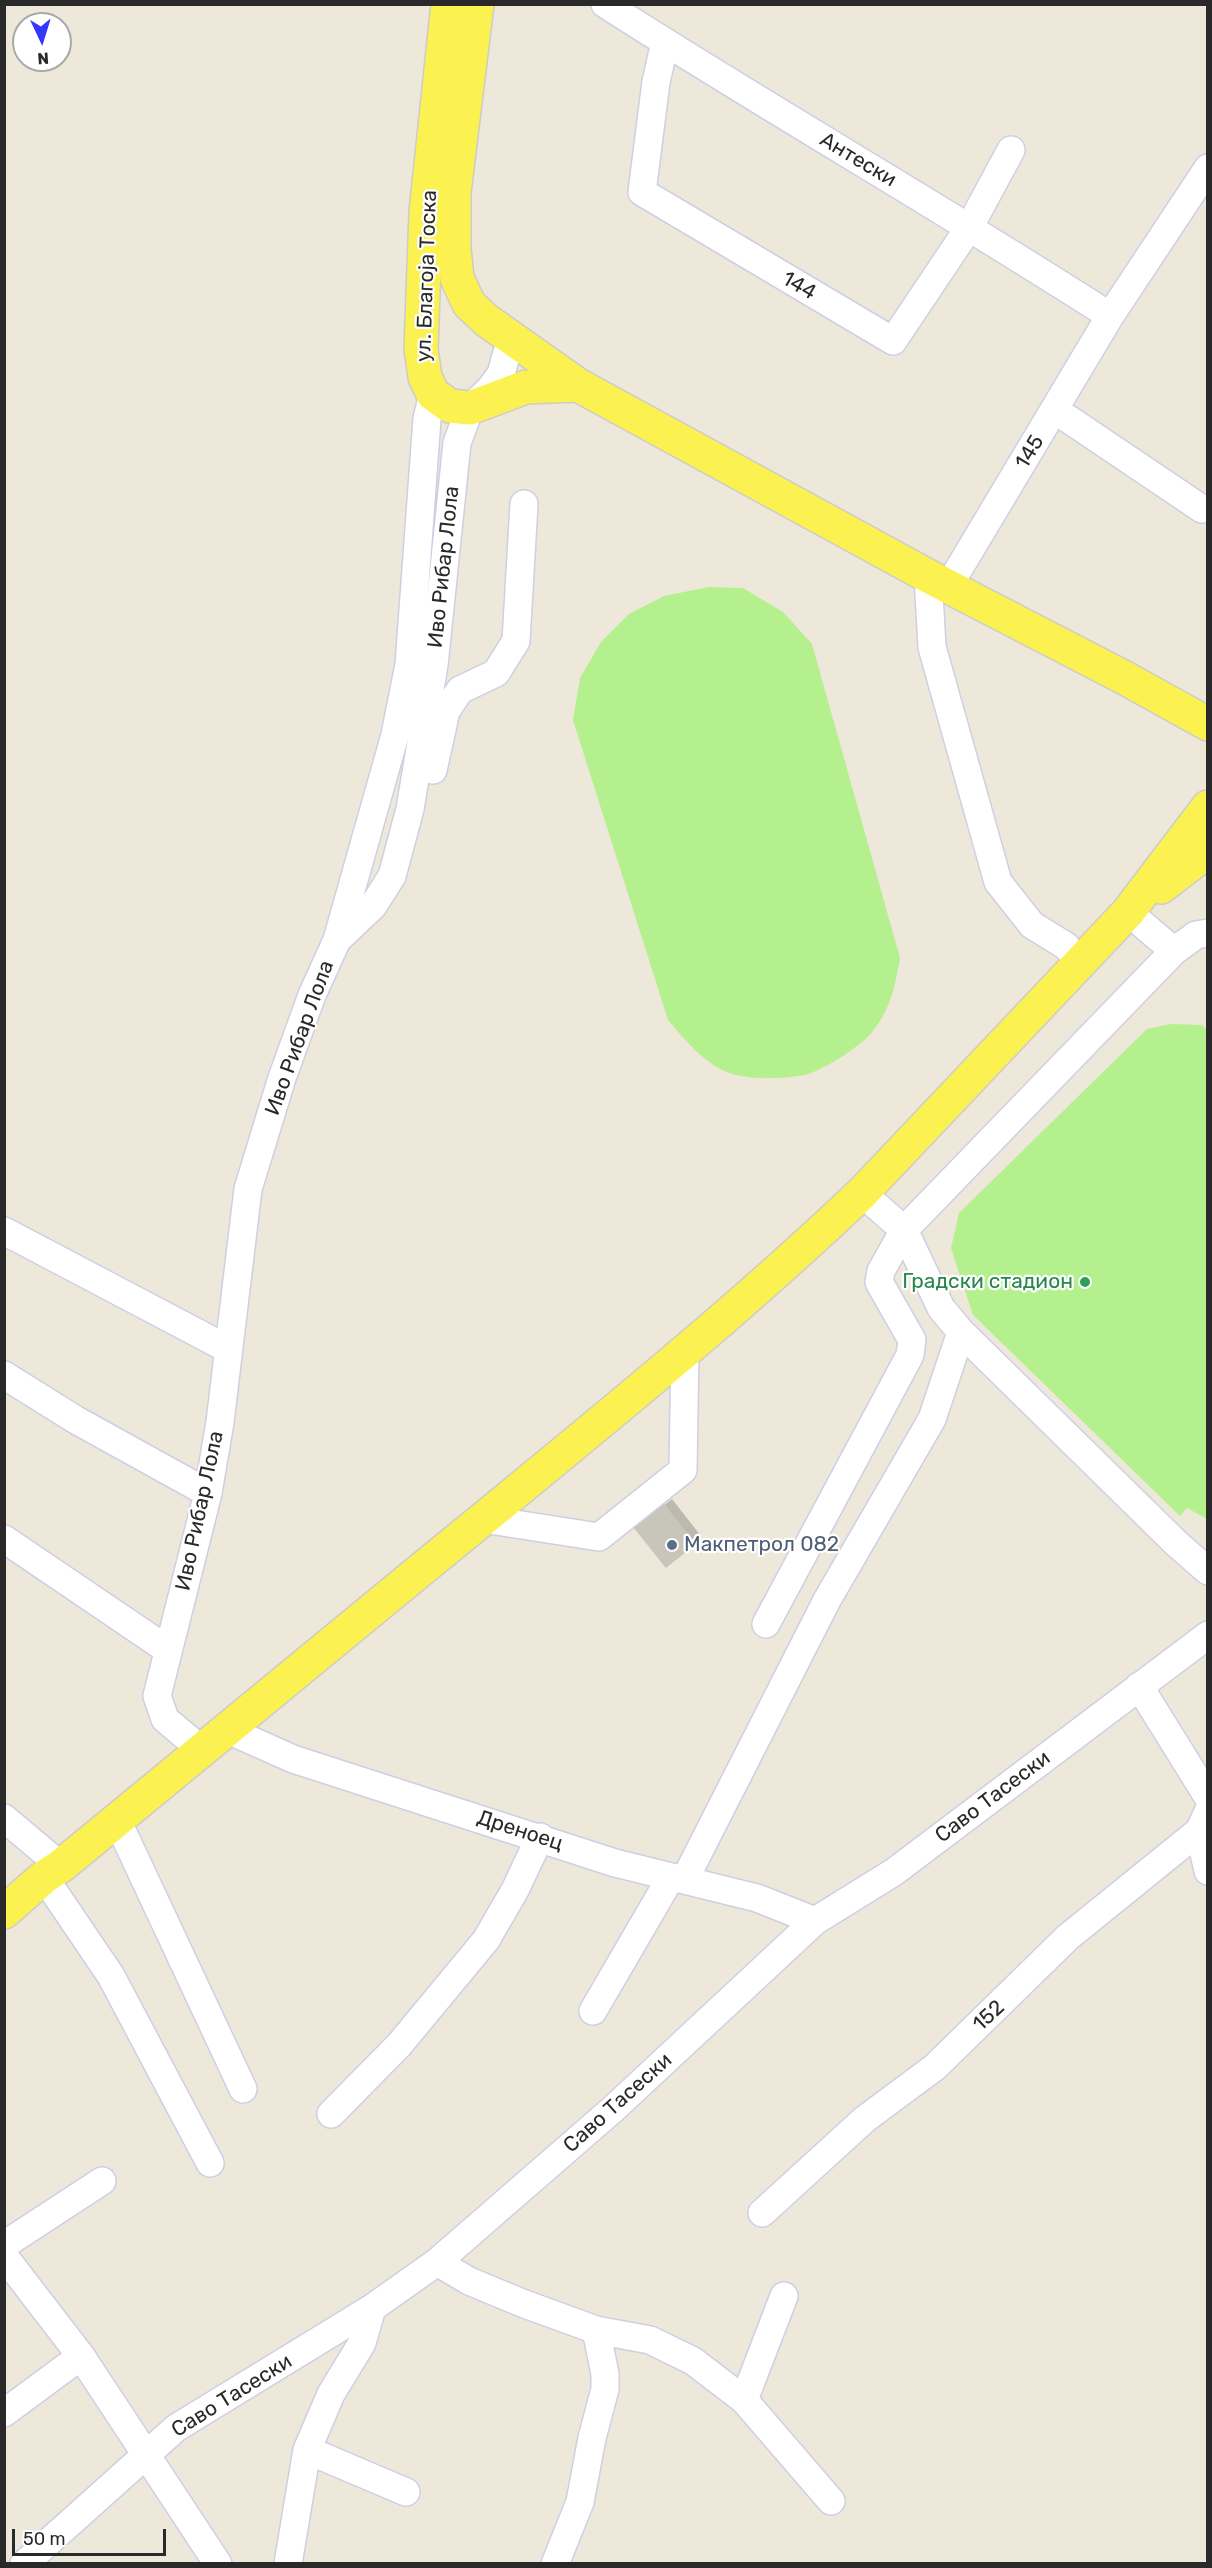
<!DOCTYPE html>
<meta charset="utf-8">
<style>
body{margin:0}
#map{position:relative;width:1212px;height:2568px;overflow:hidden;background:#ede8da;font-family:Rubik,sans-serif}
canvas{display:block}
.frame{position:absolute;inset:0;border:6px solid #292929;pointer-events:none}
.north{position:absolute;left:12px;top:12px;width:60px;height:60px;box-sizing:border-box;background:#fff;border:2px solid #a9a9a9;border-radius:50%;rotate:176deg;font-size:16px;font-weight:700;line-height:24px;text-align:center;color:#292929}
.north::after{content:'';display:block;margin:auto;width:21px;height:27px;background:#3537ff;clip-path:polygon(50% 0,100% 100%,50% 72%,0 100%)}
.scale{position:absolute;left:12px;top:2529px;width:154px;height:27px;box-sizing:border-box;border:3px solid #292929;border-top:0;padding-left:8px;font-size:18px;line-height:21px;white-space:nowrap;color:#292929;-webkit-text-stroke:4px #fff;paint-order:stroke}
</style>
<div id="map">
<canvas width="1212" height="2568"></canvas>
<div class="frame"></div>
<div class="north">N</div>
<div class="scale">50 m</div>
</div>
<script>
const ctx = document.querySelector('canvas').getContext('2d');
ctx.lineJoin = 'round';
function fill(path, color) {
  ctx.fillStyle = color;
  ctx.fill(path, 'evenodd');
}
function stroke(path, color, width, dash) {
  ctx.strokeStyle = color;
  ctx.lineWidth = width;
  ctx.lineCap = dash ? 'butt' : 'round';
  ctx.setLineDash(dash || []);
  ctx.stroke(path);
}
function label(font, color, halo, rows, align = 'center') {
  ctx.font = font + ' Rubik,sans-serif';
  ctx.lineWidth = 4.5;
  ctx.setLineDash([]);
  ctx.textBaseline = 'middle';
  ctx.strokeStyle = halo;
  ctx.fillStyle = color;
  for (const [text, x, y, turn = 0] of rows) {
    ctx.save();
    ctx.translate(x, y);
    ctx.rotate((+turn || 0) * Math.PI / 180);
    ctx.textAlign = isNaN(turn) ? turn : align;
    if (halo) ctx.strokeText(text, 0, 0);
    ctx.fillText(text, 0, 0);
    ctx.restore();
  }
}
fill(new Path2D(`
 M709,587L743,588L783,612L812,644L900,958C895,986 891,1008 873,1031C863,1045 821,1072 804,1075C782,1079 743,1081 722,1070C700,1058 684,1039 668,1020L573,720L580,678L601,642L629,614L664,596Z
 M1171,1024L1202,1025L1207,1030V1519L1187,1508L1180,1516L973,1315L951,1248L959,1213L1147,1029Z`), '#b4f08d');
fill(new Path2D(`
 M672,1499L701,1536L694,1543L644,1521Z`), '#0003');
const building = new Path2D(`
 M664,1505L695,1544L666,1567L635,1528Z`);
fill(building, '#c8c5ba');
stroke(building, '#c8c5b4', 1.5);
const minor = new Path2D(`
 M605,4C772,111 944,209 1110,316
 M665,42L656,82L642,192L893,341L970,226L1011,150
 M1055,410L1202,509
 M928,576L932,647L998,882L1032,925L1066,946L1080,963
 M948,587L1110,316L1208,168
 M433,770L446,711L460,690L496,673L516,641L524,504
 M1128,912L1174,951
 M337,940L395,735L409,665L427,419L433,394
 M862,1193L904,1230L941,1308L961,1332L1177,1544L1208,1571
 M4,1231L228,1349
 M4,1375L76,1420L208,1493
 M483,1519L599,1537L683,1470L685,1349
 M4,1539L168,1650
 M766,1624L910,1355L912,1340L879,1282L881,1271L904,1230L1174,951L1196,935L1208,933
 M1139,1686L1208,1797
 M228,1730L293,1759L615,1863L757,1898L815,1921
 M203,1751L165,1719L157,1696L208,1493L220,1422L248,1189L282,1078L312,995L337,940L373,906L392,876L410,809L434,665L457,443L470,408L489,390L501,374L511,338
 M4,1818L61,1866
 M117,1820L243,2089
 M1199,1831L1208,1871
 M44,1877L111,1976L210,2163
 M685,1879L827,1600L932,1419L961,1332
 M593,2011L671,1877
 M331,2114L399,2045L486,1940L515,1890L540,1837
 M762,2213L865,2119L935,2067L1068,1937L1199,1831L1208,1812
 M4,2245L102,2181
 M4,2256L81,2356L218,2564
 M437,2262L469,2281L522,2303L596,2330L650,2340L693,2361L744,2400L831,2501
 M744,2400L784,2296
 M4,2413L81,2356
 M307,2450L406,2492
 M24,2564L176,2428L372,2308L437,2262L612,2110L815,1921L894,1872L1208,1635
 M288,2564L307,2450L331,2394L362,2343L372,2308
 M555,2564L580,2502L592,2438L605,2389V2374L596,2330`);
const major = new Path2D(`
 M448,4L426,212L421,349L425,377L433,394L450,406L470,408L526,387L578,385
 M477,4L454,192V249L457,278L469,304L486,320L578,385L928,576L1125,678L1208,724
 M1161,887L1208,851
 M4,1912L44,1877L61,1866C202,1750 342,1634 483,1519C612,1413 741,1308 862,1193L1128,912L1208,807`);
stroke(minor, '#cfcfe4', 30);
stroke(major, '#ccc', 36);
stroke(minor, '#fff', 27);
stroke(major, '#fbf251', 33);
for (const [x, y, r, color] of [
 [1085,1282,6,"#2e9e5b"],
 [672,1545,6,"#5c6f8a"]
]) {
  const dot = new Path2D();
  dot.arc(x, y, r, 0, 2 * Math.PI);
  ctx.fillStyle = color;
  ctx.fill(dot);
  stroke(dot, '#fff', 2);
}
label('21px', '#292929', '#fff', [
 ["Антески",858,160,31],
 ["ул. Благоја Тоска",427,276,-88],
 ["144",799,286,30],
 ["145",1030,452,-59],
 ["Иво Рибар Лола",444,567,-84],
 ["Иво Рибар Лола",300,1038,-70],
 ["Иво Рибар Лола",200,1511,-78],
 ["Саво Тасески",993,1797,-37],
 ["Дреноец",520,1831,18],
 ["152",989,2016,-43],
 ["Саво Тасески",618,2103,-42],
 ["Саво Тасески",232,2396,-32]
]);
label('21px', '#27864d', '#fff', [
 ["Градски стадион",1073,1282]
], 'right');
label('21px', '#4e5e75', '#fff', [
 ["Макпетрол 082",684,1545]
], 'left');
</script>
